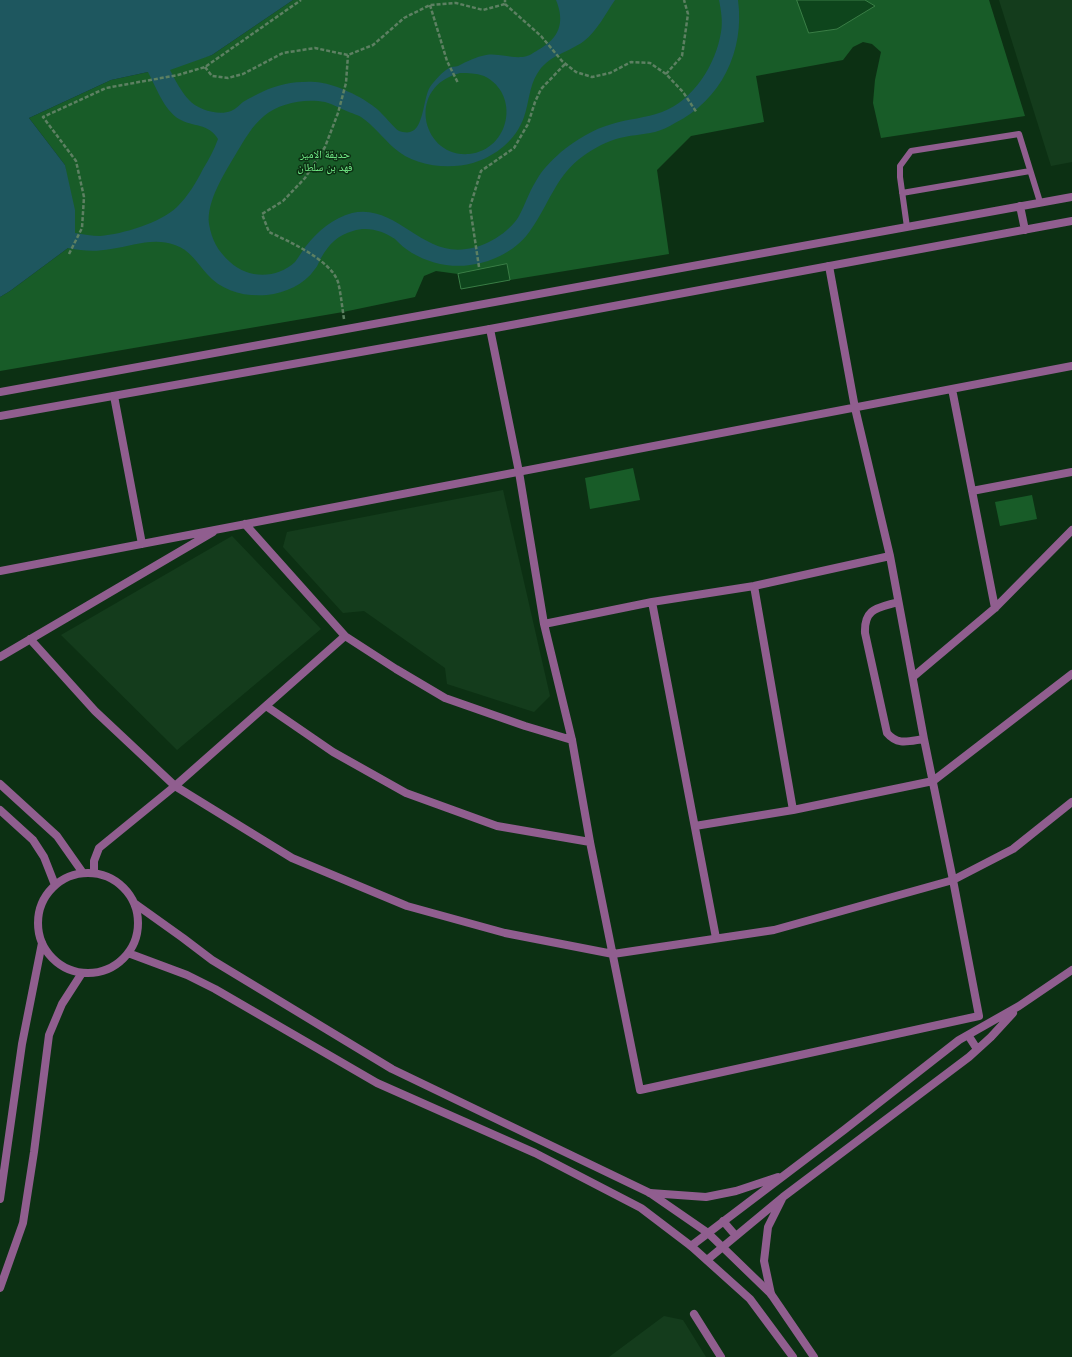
<!DOCTYPE html>
<meta charset="utf-8">
<style>
body{margin:0}
canvas{display:block;background:#0c3013}
</style>
<canvas width="1072" height="1357"></canvas>
<script>
const ctx = document.querySelector('canvas').getContext('2d');
ctx.lineJoin = 'round';
function fill(path, color) {
  ctx.fillStyle = color;
  ctx.fill(path, 'evenodd');
}
function stroke(path, color, width, dash) {
  ctx.strokeStyle = color;
  ctx.lineWidth = width;
  ctx.lineCap = dash ? 'butt' : 'round';
  ctx.setLineDash(dash || []);
  ctx.stroke(path);
}
function label(font, color, halo, rows, align = 'center') {
  ctx.font = font + ' Poppins,"Noto Naskh Arabic",sans-serif';
  ctx.lineWidth = 3;
  ctx.setLineDash([]);
  ctx.textBaseline = 'middle';
  ctx.strokeStyle = halo;
  ctx.fillStyle = color;
  for (const [text, x, y, turn = 0] of rows) {
    ctx.save();
    ctx.translate(x, y);
    ctx.rotate((+turn || 0) * Math.PI / 180);
    ctx.textAlign = isNaN(turn) ? turn : align;
    if (halo) ctx.strokeText(text, 0, 0);
    ctx.fillText(text, 0, 0);
    ctx.restore();
  }
}
fill(new Path2D(`
 M999,0H1072V162L1051,166Z
 M503,490L550,696L534,712L447,684L445,668L364,611L343,613L283,547L287,532Z
 M232,536L321,629L177,750L61,635Z
 M664,1316L683,1320L706,1357H609Z`), '#143c1c');
fill(new Path2D(`
 M293,0H989L1025,116L881,138L873,103L875,80L881,52L872,44L863,42L853,47L843,60L756,76L764,122L691,136L657,170L669,254L510,280L507,264L458,274L436,271L424,276L415,297L343,312L0,371V297L10,291L68,248L65,165L29,118L111,80L148,72L212,55Z
 M633,468L640,500L590,509L585,478Z
 M1032,495L1037,519L1000,526L995,502Z`), '#185c28');
fill(new Path2D(`
 M0,0H293L212,55L170,70C174,78 182,93 189,100C198,110 219,116 231,111C236,109 239,105 243,102C249,98 256,95 262,92C278,84 297,81 315,82C334,83 363,97 377,109C383,114 394,128 399,131C402,132 407,133 410,132C424,129 423,98 430,87C434,81 443,71 449,68C452,66 455,67 458,66C467,61 476,57 486,55C498,53 509,58 522,57C528,57 533,53 538,50C560,38 565,22 556,0H615C606,13 597,31 584,41C568,53 548,55 537,74C529,87 529,103 524,117C516,140 496,156 473,163C447,170 414,166 394,148C383,138 373,125 361,117C360,116 349,112 349,112C341,109 333,104 325,102C305,98 279,103 264,116C252,126 245,139 237,152C226,171 206,201 209,224C212,241 218,251 230,262C248,279 277,279 295,262C299,257 302,251 306,246C318,231 333,218 352,213C396,203 421,256 466,249C485,247 509,233 519,216C525,205 529,192 536,181C542,170 551,161 561,152C576,140 593,129 612,124C628,119 646,118 662,112C694,100 716,64 721,32C723,22 721,10 719,0H738C745,51 721,100 675,123C669,127 662,130 655,132C642,135 629,135 616,139C603,143 589,151 578,160C556,178 548,205 532,228C519,249 494,262 470,265C450,268 429,263 412,253C405,249 400,244 395,239C383,231 368,226 353,231C338,235 329,244 321,258C319,261 318,266 315,269C304,285 285,293 267,295C244,297 222,291 207,274C197,263 190,250 175,245C153,237 133,246 111,249C95,252 83,251 68,248L10,291L0,297ZM148,72C156,87 164,110 179,119C192,127 209,123 218,139C214,150 209,159 203,169C196,183 188,196 177,207C160,223 123,234 100,236C92,236 83,234 75,233V210L65,165L29,118L111,80ZM460,73C468,73 476,73 484,76C521,94 510,150 469,154C422,158 405,87 460,73Z`), '#1e575f');
const building = new Path2D(`
 M797,0H865L875,6L837,29L809,33Z
 M507,264L510,280L461,289L458,274Z`);
fill(building, '#0e451c');
stroke(building, '#397d45', 1);
stroke(new Path2D(`
 M505,4L541,36L562,61L576,72L592,77L610,73L631,62L650,63L666,74L683,92L697,113
 M430,5L447,61L458,83
 M205,67L212,76L228,78L243,74L283,53L315,48L348,55L373,45L404,18L430,5L456,3L483,10L505,4V0
 M666,74L682,56L688,14L684,0
 M69,254L82,228L84,197L76,161L43,117L106,88L178,75L205,67L301,0
 M479,267L470,207L481,171L514,148L528,124L535,102L541,89L565,64
 M344,319C342,307 341,294 338,282C331,260 288,241 269,232L262,214L283,201L305,178L325,147L338,113L346,83L348,55`), '#5d8062', 2.5, [4, 2]);
stroke(new Path2D(`
 M902,193L1030,171
 M907,227L900,177V166L911,151L1019,134L1040,202`), '#905e8f', 6);
stroke(new Path2D(`
 M490,329L519,472L544,624L572,740L590,842L640,1090L979,1016L953,880L924,739L890,556L855,408L829,266
 M952,389L995,608
 M114,396L142,544
 M972,491L1072,472
 M245,524L345,636L396,669L445,698L525,726L572,740
 M0,571L1072,366
 M652,602L716,938
 M898,602C878,608 864,608 865,633L887,733C898,746 909,741 924,739
 M544,624L652,602L754,586L890,556
 M30,639L95,711L175,786L292,858L407,906L505,933L613,954L774,930L953,880L1013,849L1072,802
 M0,657L213,532
 M913,677L995,608L1072,530
 M266,706L333,752L406,793L497,826L590,842
 M793,810L933,781L1072,674
 M695,826L793,810L754,586
 M94,873V861L99,848L175,786L345,636
 M968,1035L977,1049
 M650,1193L706,1197L736,1191L778,1177
 M723,1221L736,1236
 M691,1246L844,1130L959,1040L1019,1006L1072,970
 M707,1260L783,1197L969,1057L991,1037L1013,1013
 M771,1294L764,1261L768,1227L782,1199
 M694,1314L721,1357`), '#905e8f', 8);
stroke(new Path2D(`
 M1020,206L1025,230
 M0,392L1072,197
 M0,416L490,329L1072,221
 M0,784L57,836L83,873
 M0,810L33,840L44,857L55,885
 M38 923a50 50 0 1 1 100 0a50 50 0 1 1-100 0Z
 M134,903L183,938L212,960L392,1069L650,1193L708,1233L771,1294L814,1357
 M128,953L187,975L215,989L377,1083L535,1153L641,1208L691,1246L750,1299L793,1357
 M0,1199L22,1044L42,943
 M0,1288L23,1223L34,1152L49,1035L62,1004L82,973`), '#905e8f', 8);
label('11px', '#76f18b', '#0c3013', [
 ["حديقة الامير",325,155],
 ["فهد بن سلطان",325,168]
]);
</script>
